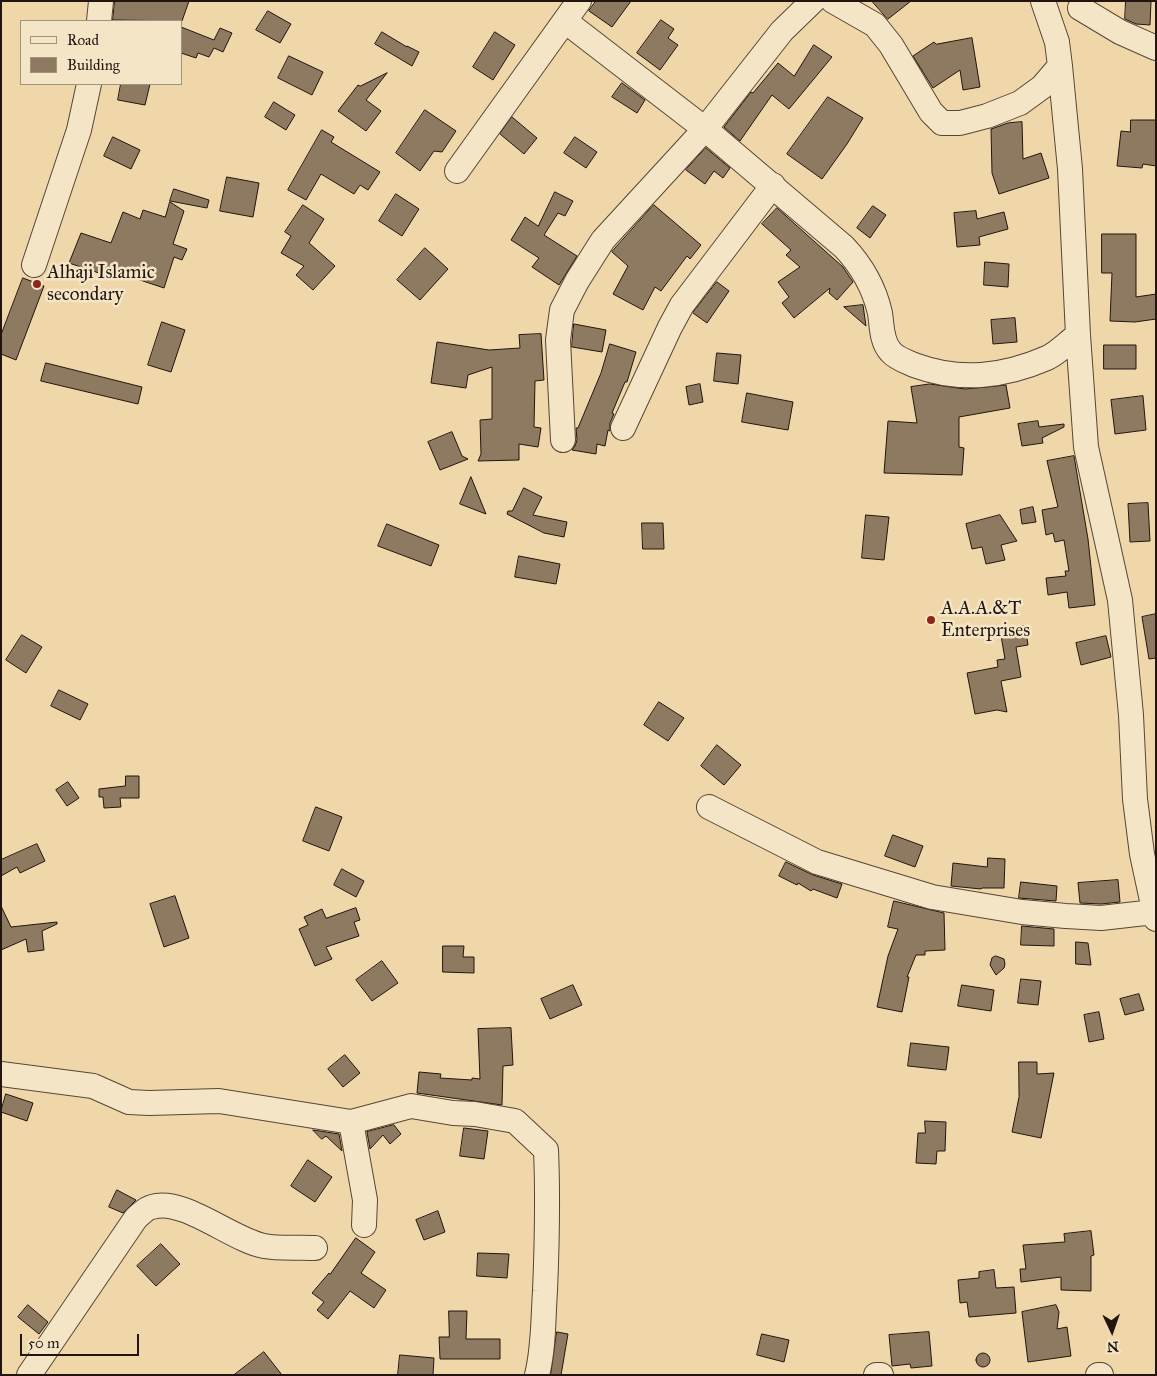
<!DOCTYPE html>
<style>
body{margin:0}
#map{position:relative;width:1157px;height:1376px;overflow:hidden;background:#f0d7a9;font-family:"IM FELL Great Primer",serif}
canvas{display:block}
.frame{position:absolute;inset:0;border:2px solid #221510;pointer-events:none}
.legend{position:absolute;left:20px;top:20px;width:162px;height:65px;box-sizing:border-box;background:#f5e5c7;border:1px solid #a1927e;margin:0;padding:6px 9px;list-style:none;font-size:15px;color:#221510}
.legend li{display:flex;align-items:center;gap:10px;height:25px}
.legend b{width:25px;border:1px solid #a1927e}
.north{position:absolute;left:1087px;top:1306px;width:50px;height:50px;-webkit-text-stroke:4px #f5e5c7;paint-order:stroke;rotate:177deg;font-size:14px;font-weight:700;line-height:20px;text-align:center;color:#221510}
.north::after{content:'';display:block;margin:auto;width:18px;height:22px;background:#221510;clip-path:polygon(50% 0,100% 100%,50% 72%,0 100%)}
.scale{position:absolute;left:20px;top:1334px;width:119px;height:22px;box-sizing:border-box;border:2px solid #221510;border-top:0;padding-left:6px;font-size:15px;line-height:18px;white-space:nowrap;color:#221510;-webkit-text-stroke:4px #f5e5c7;paint-order:stroke}
</style>
<div id="map">
<canvas width="1157" height="1376"></canvas>
<div class="frame"></div>
<ul class="legend">
<li><b style="height:6px;background:#f5e5c7"></b>Road</li>
<li><b style="height:14px;background:#8d7a60"></b>Building</li>
</ul>
<div class="north">N</div>
<div class="scale">50 m</div>
</div>
<script>
const ctx = document.querySelector('canvas').getContext('2d');
ctx.lineJoin = 'round';
function fill(path, color) {
  ctx.fillStyle = color;
  ctx.fill(path, 'evenodd');
}
function stroke(path, color, width, dash) {
  ctx.strokeStyle = color;
  ctx.lineWidth = width;
  ctx.lineCap = dash ? 'butt' : 'round';
  ctx.setLineDash(dash || []);
  ctx.stroke(path);
}
function label(font, color, halo, rows, align = 'center') {
  ctx.font = font + ' "IM FELL Great Primer",serif';
  ctx.lineWidth = 5;
  ctx.setLineDash([]);
  ctx.textBaseline = 'middle';
  ctx.strokeStyle = halo;
  ctx.fillStyle = color;
  for (const [text, x, y, turn = 0] of rows) {
    ctx.save();
    ctx.translate(x, y);
    ctx.rotate((+turn || 0) * Math.PI / 180);
    ctx.textAlign = isNaN(turn) ? turn : align;
    if (halo) ctx.strokeText(text, 0, 0);
    ctx.fillText(text, 0, 0);
    ctx.restore();
  }
}
const building = new Path2D(`
 M115,1H189L182,21L113,20Z
 M596,1H631L612,27L589,11Z
 M872,1H911L888,19Z
 M1126,1H1151L1150,25L1136,24L1125,19Z
 M268,11L291,24L280,43L256,30Z
 M661,20L674,29L668,38L678,45L660,70L637,53Z
 M181,27L214,40L220,28L232,33L223,52L214,48L209,57L198,53L196,58L181,53Z
 M382,32L407,47V46L419,52L412,66L375,44Z
 M495,32L515,45L493,80L473,67Z
 M972,38L980,87L963,90L960,70L933,88L913,56L934,42L936,44Z
 M814,45L832,57L789,109L772,95L740,141L724,127L751,92L753,93L778,63L794,76Z
 M289,56L323,72L312,95L278,78Z
 M387,73L366,100L381,111L366,131L338,111L358,85L360,86Z
 M622,83L645,100L637,113L612,97Z
 M121,84H150L145,105L118,100Z
 M828,97L863,118L847,144L822,179L787,154Z
 M274,102L295,115L286,130L265,117Z
 M425,110L456,131L442,152L434,151L420,171L396,153Z
 M512,117L537,138L524,154L500,134Z
 M1131,120H1156V166L1143,164L1142,168L1117,166L1121,131L1130,132Z
 M1022,122L1023,159L1041,153L1049,178L999,194L992,173L991,129L1008,123Z
 M322,130L334,137L331,142L380,172L368,190L360,185L354,194L321,174L306,200L288,190Z
 M113,137L140,150L131,169L104,156Z
 M575,137L597,152L586,168L564,153Z
 M706,148L730,168L723,178L714,171L705,184L686,170Z
 M227,177L259,183L253,217L220,211Z
 M174,189L209,200L207,208L170,201Z
 M555,192L573,201L565,216L558,213L544,235L577,256L559,285L532,267L539,258L511,240L525,217L538,226Z
 M396,194L419,209L402,236L379,221Z
 M170,202L184,211L173,244L187,249L182,260L174,257L164,288L116,272L114,278L69,263L81,233L111,243L123,212L140,219L143,210L165,217Z
 M303,205L324,219L309,243L335,266L313,290L296,275L304,266L281,253L291,236L285,232Z
 M654,205L701,245L690,259L687,256L661,291L655,287L643,310L613,294L628,266L612,252Z
 M873,206L886,215L870,238L857,228Z
 M777,208L843,267L853,282L837,300L829,293L830,288L794,318L782,303L789,297L778,282L800,267L786,255L791,250L762,224Z
 M976,211L977,219L1004,212L1008,229L979,237L980,245L957,247L954,213Z
 M1102,234H1136V297L1156,294V319L1135,322L1110,321L1112,273H1102Z
 M425,248L448,269L420,300L397,280Z
 M985,262L1009,264L1008,287L984,285Z
 M23,278L44,286L16,360L1,354V335Z
 M717,282L729,291L707,323L693,313Z
 M863,305L866,326L844,307Z
 M1015,318L1017,342L993,344L991,320Z
 M162,322L185,330L171,372L148,365Z
 M574,324L606,330L602,352L572,347Z
 M541,334L544,380L535,381L534,427L541,428L538,447L519,444V460L478,461L481,454L480,420L492,419V367L468,375L466,388L431,383L437,342L489,350L520,348L519,335Z
 M610,344L636,352L627,382H625L612,413L614,414L610,423V431L608,430L605,446L597,444L596,454L572,450L575,446L577,440L576,428H578L601,373Z
 M1104,345H1136V369H1104Z
 M717,353L741,355L738,384L714,381Z
 M46,363L142,387L138,404L41,381Z
 M700,384L703,402L689,405L686,387Z
 M930,384L965,389L1006,385L1010,408L959,417V447L964,448L962,475L884,473L888,421L917,423L911,387Z
 M747,393L793,402L788,430L742,422Z
 M1143,396L1146,430L1115,434L1111,400Z
 M1038,421L1039,427L1064,424V427L1042,438L1043,443L1022,446L1018,424Z
 M452,432L462,456L468,459L440,470L428,442Z
 M1074,456L1088,539L1095,605L1069,608L1067,592L1048,595L1046,578L1066,576L1065,571H1069L1064,540L1055,542L1053,533L1046,535L1042,510L1058,507L1047,461Z
 M471,477L486,514L460,504Z
 M524,488L542,497L533,515L567,522L564,537L544,533L507,514L508,511H512Z
 M1148,503L1150,541L1130,542L1128,504Z
 M1033,507L1036,522L1022,524L1020,510Z
 M866,515L889,517L884,560L862,558Z
 M1000,515L1017,541L1001,545L1005,560L986,564L982,547L972,549L966,524Z
 M642,523H663L664,549H643Z
 M387,524L439,545L431,566L378,546Z
 M519,556L560,564L556,584L515,577Z
 M1156,614V658L1149,659L1142,617Z
 M1025,626L1028,645L1016,647L1021,677L1001,681L1007,712L997,710L975,714L967,673L998,667L997,660L1005,659L1000,630Z
 M22,635L42,647L26,673L6,660Z
 M1106,636L1111,657L1081,665L1076,643Z
 M59,690L88,704L80,720L51,706Z
 M659,702L684,718L668,741L644,725Z
 M717,745L741,765L724,785L701,766Z
 M126,776H139V798H120L121,807L104,808L103,797H99V789L125,786Z
 M68,782L79,798L67,806L56,790Z
 M316,807L342,817L329,851L303,841Z
 M893,835L923,846L915,867L885,856Z
 M37,844L45,861L20,873L17,867L1,876V860Z
 M988,858L1005,859L1004,888H982L981,889L951,886L953,863L987,867Z
 M786,862L813,875L842,884L837,898L813,889L811,891L798,883L797,885L779,876Z
 M342,869L364,881L356,897L334,885Z
 M1118,880L1120,902L1101,904L1080,903L1078,883Z
 M1021,882L1057,886L1056,901L1019,898Z
 M175,896L189,938L164,947L150,904Z
 M894,901L944,913L945,950L925,951V955H916L907,977H909L902,1012L877,1007L888,956L898,929L888,927Z
 M1,906L11,927L57,922V924L42,931L44,950L28,952L26,939L1,950Z
 M356,908L360,920L354,922L359,936L326,947L332,959L315,966L299,929L308,925L304,917L322,909L326,918Z
 M1022,926L1054,929V946L1021,945Z
 M1076,942L1088,943L1091,965L1076,964Z
 M443,946H464L463,957H474V973L443,972Z
 M996,956L1004,959L1005,964L1004,968L996,975L990,965L992,958Z
 M382,961L398,983L372,1001L356,980Z
 M1021,979L1041,981L1038,1005L1018,1003Z
 M573,985L582,1005L550,1019L541,999Z
 M962,985L994,990L991,1011L958,1006Z
 M1139,994L1144,1010L1125,1015L1120,999Z
 M1099,1012L1104,1039L1089,1042L1084,1015Z
 M511,1028L513,1065L503,1066L502,1105L417,1093L419,1072L441,1074L440,1078L472,1080V1078L480,1079L478,1029Z
 M911,1043L949,1047L946,1070L908,1066Z
 M345,1055L360,1073L343,1087L328,1069Z
 M1019,1062H1037V1074L1054,1073L1041,1138L1012,1132L1019,1097Z
 M6,1094L33,1103L27,1121L1,1112Z
 M925,1121L946,1122L945,1151H937L936,1164L916,1163L918,1133H925Z
 M394,1125L401,1134L390,1144L383,1135L370,1149L367,1132Z
 M464,1128L488,1131L484,1159L460,1156Z
 M313,1130L339,1134L342,1151L326,1136L322,1139Z
 M308,1160L332,1177L315,1202L291,1186Z
 M117,1190L136,1200L123,1213L109,1207Z
 M438,1211L445,1232L424,1240L416,1220Z
 M1091,1231L1094,1255L1091,1256V1291L1061,1290V1277L1021,1282L1020,1269H1026L1023,1245L1065,1242L1064,1234Z
 M356,1238L375,1252L361,1273L386,1290L374,1308L350,1291L328,1319L317,1310L324,1302L312,1293L329,1273L330,1274Z
 M161,1244L180,1264L156,1286L137,1266Z
 M478,1253L509,1254L507,1278L477,1276Z
 M994,1270L996,1288L1014,1287L1016,1313L969,1317L967,1302L960,1303L958,1280L979,1278V1272Z
 M28,1305L48,1322L39,1334L18,1317Z
 M1056,1305L1059,1312L1057,1329L1067,1327L1071,1356L1028,1362L1022,1312Z
 M449,1311H467L466,1339H500V1359H440L439,1337H449Z
 M557,1332L568,1334L561,1375H551Z
 M929,1332L932,1366L911,1368L910,1364L892,1366L889,1335Z
 M762,1334L789,1340L784,1362L757,1355Z
 M264,1352L282,1375H234Z
 M976 1360a7 7 0 1 1 14 0a7 7 0 1 1-14 0Z
 M400,1355L434,1358L433,1375H398Z`);
fill(building, '#8d7a60');
stroke(building, '#221510', 1);
const minor = new Path2D(`
 M833,1L875,25L891,45L931,112L942,123H960L987,116L1020,103L1042,87L1060,66
 M1043,1L1057,42L1060,66L1070,169L1078,335L1086,447L1120,600L1131,715L1135,799L1142,854L1156,919
 M1080,8L1120,32L1156,48
 M99,21L101,1
 M565,21L705,129L844,247C862,266 874,287 880,313C882,325 881,342 891,352C896,358 907,362 914,365C960,382 1003,377 1047,358C1058,353 1068,342 1078,335
 M457,171L579,1
 M34,265L79,130L89,84
 M623,428L670,327L682,305L773,185
 M563,440L558,340L562,310L577,281L603,240L705,129L782,31L813,1
 M709,807L817,862L932,897L1022,912L1066,916L1101,918L1154,912
 M1,1074L93,1086L129,1102L149,1103L219,1101L351,1122L411,1106L453,1113L475,1114L515,1121L546,1150C548,1197 547,1244 545,1291C543,1319 544,1347 537,1375
 M351,1122L365,1200L364,1225
 M29,1375L136,1218C141,1214 146,1208 152,1207C183,1197 232,1240 264,1246C280,1249 299,1247 315,1248
 M876,1375H881
 M1098,1375H1101`);
stroke(minor, '#564636', 26);
stroke(minor, '#f5e5c7', 24);
for (const [x, y, r, color] of [
 [37,284,5,"#8f2418"],
 [931,620,5,"#8f2418"]
]) {
  const dot = new Path2D();
  dot.arc(x, y, r, 0, 2 * Math.PI);
  ctx.fillStyle = color;
  ctx.fill(dot);
  stroke(dot, '#f5e5c7', 2);
}
label('19px', '#221510', '#f5e5c7', [
 ["Alhaji Islamic",47,273],
 ["secondary",47,295],
 ["A.A.A.&T",941,609],
 ["Enterprises",941,631]
], 'left');
</script>
